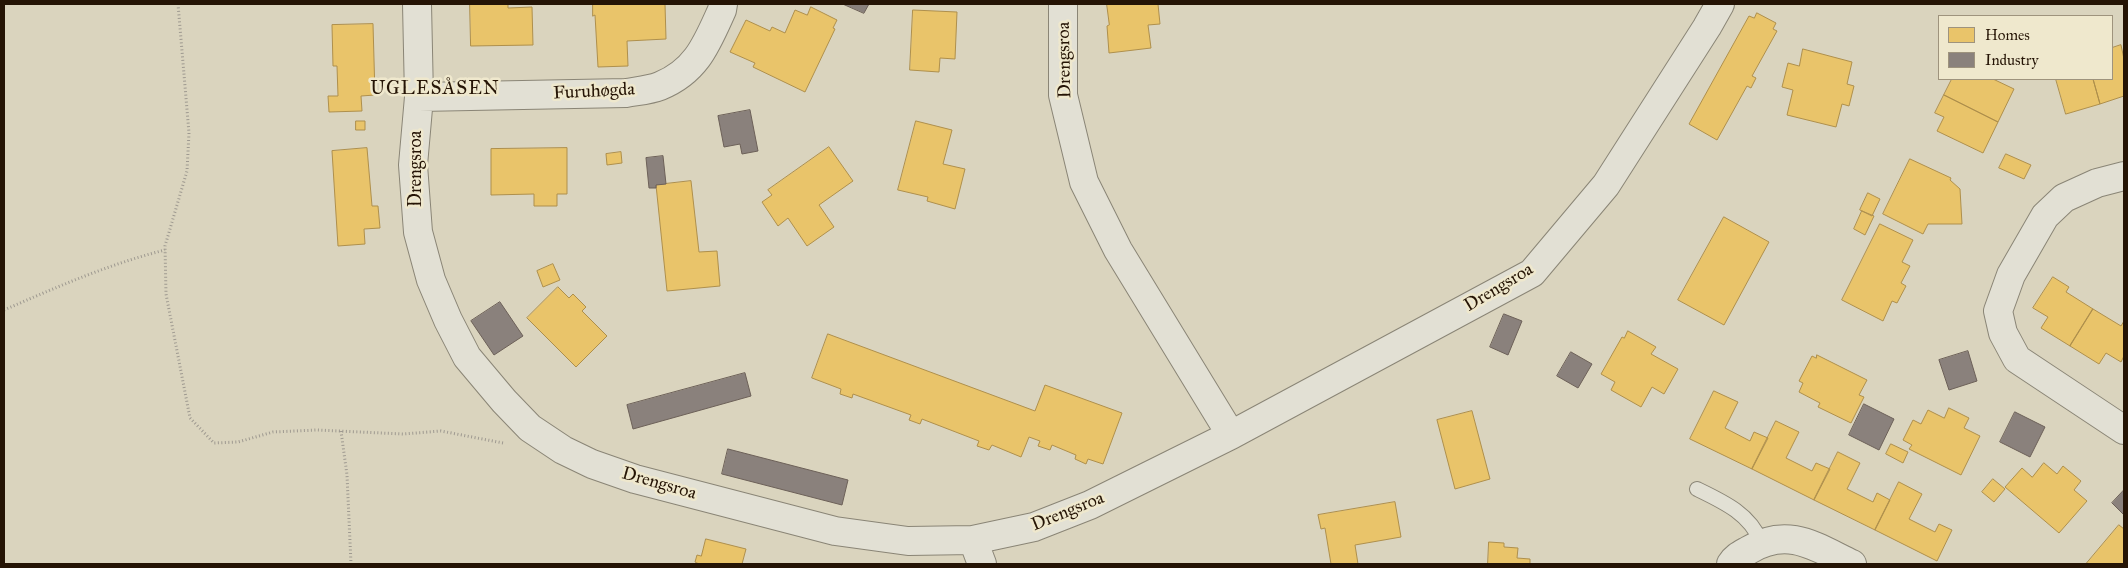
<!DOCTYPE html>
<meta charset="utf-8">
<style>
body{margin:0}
#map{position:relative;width:2128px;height:568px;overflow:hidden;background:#dad4be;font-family:"IM FELL Great Primer",serif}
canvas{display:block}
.frame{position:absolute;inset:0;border:5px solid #251405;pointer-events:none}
.legend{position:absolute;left:1938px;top:15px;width:175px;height:65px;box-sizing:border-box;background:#efe8cd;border:1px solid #9e937d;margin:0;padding:6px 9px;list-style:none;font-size:15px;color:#251405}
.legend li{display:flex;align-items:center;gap:10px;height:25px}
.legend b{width:25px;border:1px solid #9e937d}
</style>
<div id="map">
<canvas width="2128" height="568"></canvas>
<div class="frame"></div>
<ul class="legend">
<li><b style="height:14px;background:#e9c46a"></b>Homes</li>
<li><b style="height:14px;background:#8a817c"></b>Industry</li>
</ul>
</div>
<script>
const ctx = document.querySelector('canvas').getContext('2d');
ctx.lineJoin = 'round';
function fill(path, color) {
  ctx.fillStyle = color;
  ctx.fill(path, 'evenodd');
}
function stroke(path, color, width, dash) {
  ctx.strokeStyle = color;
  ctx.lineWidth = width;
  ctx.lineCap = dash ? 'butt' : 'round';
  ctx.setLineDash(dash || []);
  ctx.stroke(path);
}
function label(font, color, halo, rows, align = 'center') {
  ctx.font = font + ' "IM FELL Great Primer",serif';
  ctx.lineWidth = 5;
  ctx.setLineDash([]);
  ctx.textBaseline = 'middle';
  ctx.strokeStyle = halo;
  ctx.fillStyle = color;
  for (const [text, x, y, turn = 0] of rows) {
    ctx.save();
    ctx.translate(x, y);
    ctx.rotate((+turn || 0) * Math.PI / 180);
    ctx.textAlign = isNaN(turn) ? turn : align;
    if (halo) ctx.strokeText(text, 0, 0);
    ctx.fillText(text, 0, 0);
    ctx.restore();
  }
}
const homes = new Path2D(`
 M470,4H508V8L532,7L533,45L471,46Z
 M593,4H665L666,39L627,41L628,66L598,67L595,15L593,16Z
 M1107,4H1158L1160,24L1148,25L1151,48L1109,53L1107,26L1109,25Z
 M811,7L837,20L833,28L835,29L805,92L753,67L755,63L730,52L746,20L770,31L772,27L785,33L795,10L807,15Z
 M913,10L957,12L955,59L940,58L939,72L910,70Z
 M1757,13L1776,23L1773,29L1777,31L1752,76L1756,78L1751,88L1747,86L1717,140L1689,124L1749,16L1754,18Z
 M373,24L375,95L361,96L362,111L329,112L328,96H338L337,66H333L332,25Z
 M2121,45L2124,59V96L2100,104L2093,79H2112V48Z
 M1803,49L1852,62L1847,84L1854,86L1849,106L1842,104L1836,127L1787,115L1793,90L1782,87L1788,63L1799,66Z
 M1952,79H1993L2014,89L1998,122L1944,95Z
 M2056,79H2093L2100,104L2066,114Z
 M1944,95L1998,122L1983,153L1937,131L1944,117L1935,113Z
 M356,121H365V130H356Z
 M916,121L952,130L943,164L965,169L955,209L927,201L928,197L898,190Z
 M829,147L853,181L819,205L834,227L807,246L788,218L778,226L762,202L772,195L768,190Z
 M367,148L372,206H378L380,228L364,229L365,244L338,246L332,151Z
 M567,148V194H557V206H534V194L491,195V149Z
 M621,152L622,163L607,165L606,154Z
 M2006,154L2031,165L2024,179L1999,168Z
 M1910,159L1951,178L1950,180L1960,189L1962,224H1928L1923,234L1883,214Z
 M691,181L699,252L717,251L720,286L667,291L656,185Z
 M1868,193L1880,199L1872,216L1860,210Z
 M1862,211L1874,216L1865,235L1854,229Z
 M1724,217L1769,242L1724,325L1678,300Z
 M1880,224L1913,240L1902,262L1910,266L1901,283L1906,286L1897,303L1892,301L1883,321L1842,300Z
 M553,264L560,280L543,287L537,271Z
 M2053,277L2069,287L2066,292L2093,309L2070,346L2041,328L2048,317L2033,308Z
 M558,287L569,298L573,294L586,307L582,311L607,336L576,367L527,318Z
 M2093,309L2121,326L2124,321V356L2121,362L2106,353L2099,364L2070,346Z
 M1628,331L1656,347L1651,354L1678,369L1664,394L1652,387L1641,407L1611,390L1615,382L1601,374L1622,337L1624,338Z
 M828,334L1035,411L1045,385L1122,413L1103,464L1088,459L1086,464L1075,459L1076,455L1052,445L1050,450L1038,446L1040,441L1029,437L1021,457L992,445L989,450L977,446L979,441L922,419L920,424L909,420L911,415L853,394L852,398L840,394L841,389L812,378Z
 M1817,355L1867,380L1859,395L1864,397L1851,423L1818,407L1820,403L1799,392L1803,383L1799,381L1812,356L1816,358Z
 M1714,391L1738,402L1725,428L1750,441L1754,432L1768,438L1752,469L1690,439Z
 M1949,408L1969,418L1964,428L1980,436L1961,475L1909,449L1912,445L1903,440L1913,420L1921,424L1928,410L1944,418Z
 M1472,411L1490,479L1455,489L1437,420Z
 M1776,421L1799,432L1786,458L1812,471L1816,463L1830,469L1814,500L1752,469Z
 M1891,444L1908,452L1903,463L1886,454Z
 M1838,452L1860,463L1847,489L1873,502L1877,493L1890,500L1875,530L1814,500Z
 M2044,463L2057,474L2063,466L2081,481L2074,490L2087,501L2059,533L2005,487L2022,468L2032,477Z
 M1993,479L2005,489L1994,502L1982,492Z
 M1899,482L1922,494L1909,519L1935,532L1939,524L1952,530L1937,561L1875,530Z
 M1395,502L1401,537L1355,545L1358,564H1331L1325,528L1321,529L1318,515Z
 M2119,525L2124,529V564H2089L2087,563Z
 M706,539L746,549L742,564H699L695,562L697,555L701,556Z
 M1489,542L1504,543V547L1518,548L1517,558L1530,559V564H1536H1488Z`);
fill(homes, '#e9c46a');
stroke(homes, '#ae8f4c', 1);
const industry = new Path2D(`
 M843,4H869L864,13Z
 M750,110L758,151L742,154L740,144L724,147L718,116Z
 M663,156L666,184L656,185V188H649L646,158Z
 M500,302L523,336L494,355L471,321Z
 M1504,314L1522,321L1508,355L1490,347Z
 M1968,351L1977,381L1949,390L1939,360Z
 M1571,352L1592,364L1578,388L1557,376Z
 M745,373L751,396L633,429L627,405Z
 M1864,404L1894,419L1879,450L1849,435Z
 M2015,412L2045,427L2030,457L2000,442Z
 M728,449L848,480L842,505L722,474Z
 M2124,490V515L2112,503Z`);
fill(industry, '#8a817c');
stroke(industry, '#6c6058', 1);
const service = new Path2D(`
 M1697,489C1724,502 1750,514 1761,542`);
const minor = new Path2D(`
 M417,4L419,97L413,165L418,232L431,280L448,320L467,357L504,401L530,428L563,450L592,464L635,479L835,531L908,541L973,540L1034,527L1090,505L1231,435L1532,273L1606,185L1707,27L1720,4
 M1063,4V95L1084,182L1118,250L1231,435
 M419,97L626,93C637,91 650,90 660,86C697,71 707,43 722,10L723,4
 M2124,176L2097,183L2064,198L2045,216L2011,275L1998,311L2003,333L2017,359L2124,430
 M973,540L982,564
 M1731,564C1735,557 1742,554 1749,550C1788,526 1816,547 1852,564`);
stroke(service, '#8a8576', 16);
stroke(minor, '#8a8576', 30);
stroke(new Path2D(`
 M178,4L189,133L187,171L165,246L166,294L190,418L214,443L238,442L273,432L317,430L403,434L441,431L503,443
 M4,310C57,287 109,264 165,250
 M341,431L347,475L351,564`), '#9e9990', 3, [1, 2.5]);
stroke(service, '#e2e0d4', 14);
stroke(minor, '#e2e0d4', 28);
label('18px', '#251405', '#efe8cd', [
 ["Drengsroa",1065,60,-91],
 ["Furuhøgda",594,92,-3],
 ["Drengsroa",417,169,-90],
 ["Drengsroa",1499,288,-31],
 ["Drengsroa",659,484,16],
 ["Drengsroa",1068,512,-22]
]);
ctx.letterSpacing = '1px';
label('19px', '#251405', '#efe8cd', [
 ["UGLESÅSEN",435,89]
]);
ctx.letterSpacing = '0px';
</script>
